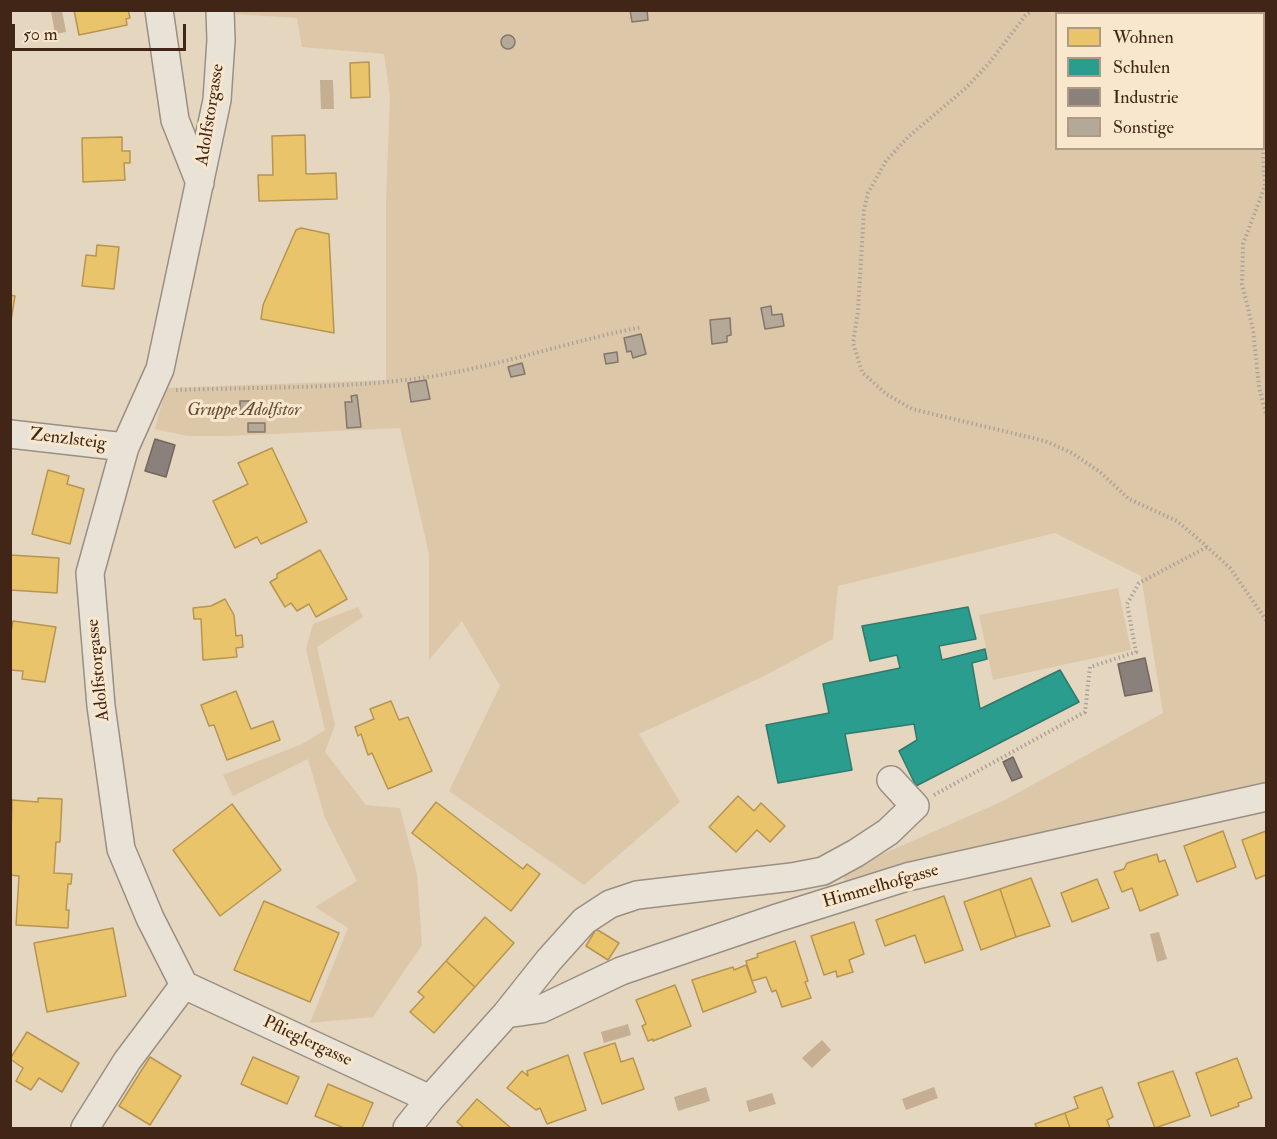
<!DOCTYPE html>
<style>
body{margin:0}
#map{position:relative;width:1277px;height:1139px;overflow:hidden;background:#e5d6c0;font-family:"IM FELL Double Pica",serif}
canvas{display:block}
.frame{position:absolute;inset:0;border:12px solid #412617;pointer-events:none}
.legend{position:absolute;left:1055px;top:12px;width:210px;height:138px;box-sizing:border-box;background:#f8e7cc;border:2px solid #af9a84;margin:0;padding:8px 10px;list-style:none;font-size:18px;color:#412617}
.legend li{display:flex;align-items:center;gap:12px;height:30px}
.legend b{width:30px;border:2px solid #af9a84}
.scale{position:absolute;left:12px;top:24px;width:174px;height:27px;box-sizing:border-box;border:3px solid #412617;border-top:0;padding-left:8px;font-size:18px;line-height:21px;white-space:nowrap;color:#412617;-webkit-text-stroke:4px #f8e7cc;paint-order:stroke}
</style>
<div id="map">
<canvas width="1277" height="1139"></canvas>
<div class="frame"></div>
<ul class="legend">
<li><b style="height:16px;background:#e9c46a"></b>Wohnen</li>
<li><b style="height:16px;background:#2a9d8f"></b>Schulen</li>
<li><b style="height:16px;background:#8a817c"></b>Industrie</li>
<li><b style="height:16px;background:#b4a899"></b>Sonstige</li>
</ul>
<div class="scale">50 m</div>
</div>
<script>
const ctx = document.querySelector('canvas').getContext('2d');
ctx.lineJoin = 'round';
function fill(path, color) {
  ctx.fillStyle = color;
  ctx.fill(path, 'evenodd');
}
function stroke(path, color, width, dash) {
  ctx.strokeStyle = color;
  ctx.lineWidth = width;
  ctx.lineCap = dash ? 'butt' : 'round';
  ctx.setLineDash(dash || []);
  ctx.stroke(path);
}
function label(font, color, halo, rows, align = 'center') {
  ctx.font = font + ' "IM FELL Double Pica",serif';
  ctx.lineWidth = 6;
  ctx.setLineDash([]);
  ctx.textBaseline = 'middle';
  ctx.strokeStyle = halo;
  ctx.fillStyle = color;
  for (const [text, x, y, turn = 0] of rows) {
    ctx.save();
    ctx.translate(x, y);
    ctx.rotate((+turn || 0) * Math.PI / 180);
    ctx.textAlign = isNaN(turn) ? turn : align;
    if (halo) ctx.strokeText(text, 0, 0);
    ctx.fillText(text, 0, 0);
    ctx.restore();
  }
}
fill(new Path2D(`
 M233,11H1266V786L846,885L842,872L1003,801L1163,713L1141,576L1055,533L838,586L833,639L766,675L639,734L680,802L584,885L449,791L500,686L462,621L429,660V554L400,428L229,436H187L155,429L166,388L386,380V201L390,96L384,54L302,47L297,18L233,14ZM1056,14H1264V148H1056Z
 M1118,588L1131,650L993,680L979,615Z
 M358,607L363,617L317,647L335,725L325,752L366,805L400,808L417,874L422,945L373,1017L310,1023L348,928L315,907L357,881L325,818L308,759L233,796L223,775L302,744L325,730L306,649L313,624Z`), '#ddc7a9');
fill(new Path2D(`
 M51,11H62L66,32L55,34Z
 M320,80H333L334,109H321Z
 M1159,932L1167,959L1157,962L1150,934Z
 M628,1024L631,1035L604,1043L601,1032Z
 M822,1040L831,1050L812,1068L802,1058Z
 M706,1087L710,1101L678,1111L674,1097Z
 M934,1087L938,1098L906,1110L902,1099Z
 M772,1093L776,1104L749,1112L746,1101Z`), '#c5ae91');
const homes = new Path2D(`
 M74,10H128L130,18L126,19L127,25L79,35Z
 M369,62L370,97L351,98L350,63Z
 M305,135L306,174L336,173L337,199L259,201L258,175H273L272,136Z
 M122,137V151H130V163H124L125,180L83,182L82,138Z
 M301,228L329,234L334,333L261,319L263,305L296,230Z
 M97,245L119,247L114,289L82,286L86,255L96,256Z
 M10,295L15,296L10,327Z
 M272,448L307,522L261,544L257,537L235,548L213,501L248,484L238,463Z
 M48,470L69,476L67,484L84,489L70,544L32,534Z
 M320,550L347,599L316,617L309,604L297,611L291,603L285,607L270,582L277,578V574Z
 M10,555L59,558L57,593L10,590Z
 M225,599L234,615L236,636L242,635L243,647L236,648L237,657L203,660L201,619H194L193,608L211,606Z
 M13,621L56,627L45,682L22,679L23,671L10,670V637Z
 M236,691L251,729L273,721L280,740L227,760L214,725L209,726L201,705Z
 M391,701L399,720L408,717L432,771L388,789L372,753L368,755L361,734L358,736L355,727L374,719L370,709Z
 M738,796L754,811L761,803L785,826L770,842L757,830L736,852L709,827Z
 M38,798L62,799L60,842H56L54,873L72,874L71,884H68L66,910H69L68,928L16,925L19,876L10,875L12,800L38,802Z
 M436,802L523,869L527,864L540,874L511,911L412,833Z
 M232,804L281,870L220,916L173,850Z
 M1223,831L1236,867L1197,882L1184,846Z
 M1266,831V875L1256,879L1242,840Z
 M1157,854L1159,862L1165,860L1178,895L1140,911L1132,888L1122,892L1114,872L1124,869L1127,863Z
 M1031,878L1050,926L1016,937L1000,889Z
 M1097,879L1109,908L1072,922L1061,893Z
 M1000,889L1016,937L981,950L964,902Z
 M944,896L963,950L925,963L915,935L885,946L876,920Z
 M264,901L339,933L310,1002L234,970Z
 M485,917L514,943L475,987L446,961Z
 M854,922L864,954L849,960L853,972L837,977L836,971L824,975L811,936Z
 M113,928L126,996L47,1012L34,943Z
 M596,929L619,943L608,960L586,946Z
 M795,941L808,981L805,982L811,998L782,1007L776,990L772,992L766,977L752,981L746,961L758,957L757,954Z
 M446,961L475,987L434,1033L410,1012L424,997L418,992Z
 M746,965L756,992L703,1012L692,980L733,967L734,970Z
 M675,985L691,1026L653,1041V1039L648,1041L642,1026L646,1024L636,1000Z
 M27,1032L79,1063L62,1092L39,1078L31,1090L16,1081L23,1068L10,1059Z
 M615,1043L621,1062L633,1058L644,1089L602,1104L584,1053Z
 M568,1055L586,1110L547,1124L540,1108L536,1110L507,1088L522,1071L528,1076L527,1071Z
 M150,1057L181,1076L150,1125L119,1106Z
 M253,1057L299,1077L287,1104L241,1084Z
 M1237,1058L1252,1098L1238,1103L1239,1106L1211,1116L1196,1073Z
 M1173,1071L1190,1116L1155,1128L1138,1083Z
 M328,1084L373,1103L362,1128H344L315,1116Z
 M1102,1087L1113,1117L1107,1120L1110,1128H1070L1065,1113L1078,1108L1074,1097Z
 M477,1099L511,1128H464L457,1122Z
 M1065,1113L1070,1128H1037L1035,1124Z`);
fill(homes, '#e9c46a');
stroke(homes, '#b79551', 1.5);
const schools = new Path2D(`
 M968,607L976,639L939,646L942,660L985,649L987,659L972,663L980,709L1060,670L1079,702L916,786L899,751L917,740L914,724L845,734L852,770L778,783L766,725L829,713L823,684L900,668L897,655L870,661L862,626Z`);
fill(schools, '#2a9d8f');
stroke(schools, '#31796b', 1.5);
const industry = new Path2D(`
 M155,439L175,445L166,477L145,471Z
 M1145,658L1152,691L1125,696L1118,664Z
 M1013,757L1022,777L1012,781L1003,762Z`);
fill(industry, '#8a817c');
stroke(industry, '#74665e', 1.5);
const building = new Path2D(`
 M630,10H647L648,20L632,22Z
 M501 42a7 7 0 1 1 14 0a7 7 0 1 1-14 0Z
 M771,306L772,315L782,314L784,326L765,329L761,308Z
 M730,318L731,335L727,336V342L712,344L710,320Z
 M641,334L646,354L633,358L631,351L627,352L624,338Z
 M617,352L618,362L606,364L604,354Z
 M522,363L525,374L511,377L508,367Z
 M426,380L430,399L411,402L408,383Z
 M357,395L361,427L347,428L345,402H352L351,396Z
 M240,401H263V414H240Z
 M248,423H265V432H248Z`);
fill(building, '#b4a899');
stroke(building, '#83776b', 1.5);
const minor = new Path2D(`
 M159,10L175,120L200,183
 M10,434L125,447
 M184,985L150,918L121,849L101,706L90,573L125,447L160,369L217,100L221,40L220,10
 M184,985L430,1099
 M506,1014L541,1009L621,971L777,918L907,877L1266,797
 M85,1128L127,1061L184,985
 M407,1128L430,1099L506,1014L549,960L584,921L610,904L637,895L792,877L823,871L856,853L888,832L915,806L891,780`);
stroke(minor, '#9b8f81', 30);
stroke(new Path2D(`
 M1033,10L1025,16L990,62L966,88L908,137L886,161L868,193L864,210L858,311L853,343L862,372L886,394L912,409L1045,441L1072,453L1100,472L1129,499L1177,521L1204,544L1230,568L1266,620
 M1262,14V10
 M1263,148L1265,186L1243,244L1242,284L1253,329L1259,387L1266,415
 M176,390C260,387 345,389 428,377C500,366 570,341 642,327
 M934,795L1085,712L1090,667L1136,652L1127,604L1139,583L1207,547`), '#aba399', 4, [1.5, 3]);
stroke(minor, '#e9e2d6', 27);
label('18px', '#412617', '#f8e7cc', [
 ["Adolfstorgasse",211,115,-81],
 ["Zenzlsteig",68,440,7],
 ["Adolfstorgasse",99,670,-96],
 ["Himmelhofgasse",881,887,-16],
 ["Pflieglergasse",307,1042,25]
]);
label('italic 18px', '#664b37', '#f8e7cc', [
 ["Gruppe Adolfstor",244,411]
]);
</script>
